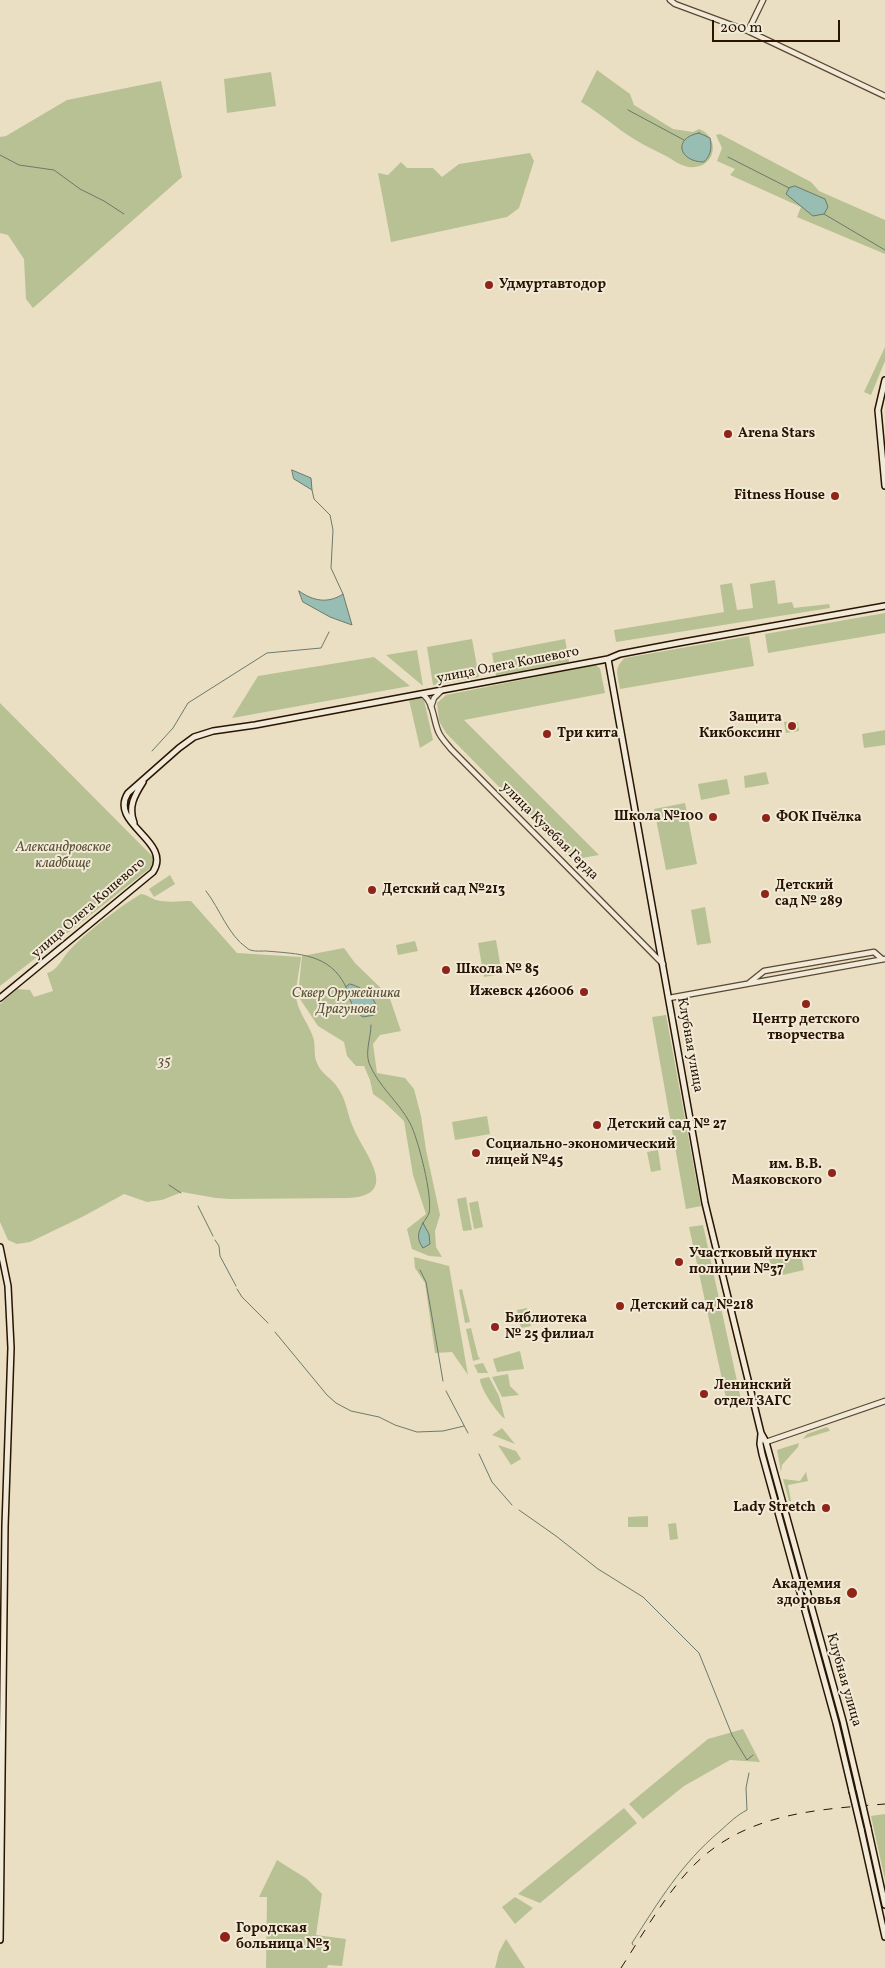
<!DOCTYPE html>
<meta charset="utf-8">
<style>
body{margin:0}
#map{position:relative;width:885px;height:1968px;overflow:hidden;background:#eadfc3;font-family:Vollkorn,serif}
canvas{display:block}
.scale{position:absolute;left:712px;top:20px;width:128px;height:22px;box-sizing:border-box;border:2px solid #291401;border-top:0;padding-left:6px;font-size:15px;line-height:18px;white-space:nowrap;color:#291401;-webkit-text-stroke:4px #f1ead8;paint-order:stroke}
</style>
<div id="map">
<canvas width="885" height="1968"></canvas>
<div class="scale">200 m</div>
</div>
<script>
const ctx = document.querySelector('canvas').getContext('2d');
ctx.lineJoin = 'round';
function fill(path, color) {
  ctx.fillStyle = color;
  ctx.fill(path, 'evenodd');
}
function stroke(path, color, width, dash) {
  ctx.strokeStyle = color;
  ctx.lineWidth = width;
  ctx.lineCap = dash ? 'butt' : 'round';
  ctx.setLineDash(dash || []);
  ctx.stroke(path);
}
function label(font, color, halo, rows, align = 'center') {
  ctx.font = font + ' Vollkorn,serif';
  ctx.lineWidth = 4;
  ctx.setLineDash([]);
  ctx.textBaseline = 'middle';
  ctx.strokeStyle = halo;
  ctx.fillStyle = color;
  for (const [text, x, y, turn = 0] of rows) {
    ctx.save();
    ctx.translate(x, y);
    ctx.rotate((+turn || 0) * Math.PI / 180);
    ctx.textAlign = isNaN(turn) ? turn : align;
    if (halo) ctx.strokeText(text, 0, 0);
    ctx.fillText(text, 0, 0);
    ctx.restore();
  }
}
fill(new Path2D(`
 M597,70L630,94L634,105L673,129L693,132L699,129C722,138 715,170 689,167C682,166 674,161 668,157C657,151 645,146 634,139C616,128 600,113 581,102Z
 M271,72L276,106L227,113L224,79Z
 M161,81L182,177L33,308L26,299L24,259L8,235L0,233V137L6,136L67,100Z
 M720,134L811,182L819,191L885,220V254L797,217L801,207L730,175L735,169L717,161L722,148L716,135Z
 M530,153L534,161L519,208L507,217L391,242L378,173L388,175L401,162L407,168H433L442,177L459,164Z
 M885,347V361L871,395L864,392Z
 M775,580L778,604L792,602L794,608L829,604L830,608L616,642L614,630L724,612L720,585L732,583L737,610L753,608L750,584Z
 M885,613V633L768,653L765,634Z
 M749,636L754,666L620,689C618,675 613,668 625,658Z
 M472,639L479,677L433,685L427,647Z
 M565,639L569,662L496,676L492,653Z
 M417,650L423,686L386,655Z
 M374,657L410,686L232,718L258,676Z
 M595,665L600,668L605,693L464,720L599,855L571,860L446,733L439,721L437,703L446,695Z
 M421,697L424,700L433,740L420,748L409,700Z
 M0,703L153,857V866L0,986Z
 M795,721V722H798L799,731L786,733L784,722Z
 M885,730V745L864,748L862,734Z
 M766,772L769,784L745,788L744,776Z
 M727,779L730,794L701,800L698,784Z
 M685,803L697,864L666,870L654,809Z
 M170,875L175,884L154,897L149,889Z
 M141,894C148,895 150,898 156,900C167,903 180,901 191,901L237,953L301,957C300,969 294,991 297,1002C300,1014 309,1025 313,1037C316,1045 313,1054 317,1063C321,1074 332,1078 338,1088C347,1101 347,1114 353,1127C362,1151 403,1195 349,1198L230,1199L216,1198L182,1192L162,1200L147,1202L124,1194L84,1216L30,1242L17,1244L8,1240L0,1222V1004L17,989L30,990L34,997L53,991L47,973C57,971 61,960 68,952C84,934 120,906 141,894Z
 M705,907L711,943L697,945L691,910Z
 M496,940L502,974L484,977L478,943Z
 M415,941L418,951L398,955L396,945Z
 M344,948L355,963L389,996L401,1031L380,1035L373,1044L377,1073L405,1078L414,1089L421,1116L426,1150L440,1215L435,1231L436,1247L442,1257L429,1256L412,1249L407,1229L426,1214L413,1175L404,1121L383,1101L373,1094L370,1080L364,1066H356L347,1056L344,1042L318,1026L298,996L302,956Z
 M666,1015L701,1206L686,1209L652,1017Z
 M487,1116L490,1134L455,1140L452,1122Z
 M658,1150L661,1170L651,1172L647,1152Z
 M466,1197L472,1230L463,1231L457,1199Z
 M478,1201L483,1227L474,1229L469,1203Z
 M703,1225L742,1404L728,1407L689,1227Z
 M800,1251L804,1270L774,1277L769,1259Z
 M414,1257L449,1266L468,1375L452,1352L435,1353L425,1283L415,1268Z
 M462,1289L470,1322L465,1323L459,1290Z
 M527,1308L531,1326L521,1328L517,1310Z
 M471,1328L478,1356L480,1359L473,1361L466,1329Z
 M520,1351L524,1369L497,1372L493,1359Z
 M483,1363L488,1373H478L474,1365Z
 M508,1374L510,1386L519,1395L502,1397L492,1377Z
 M489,1377L499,1396L505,1419C498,1414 480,1389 480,1379Z
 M827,1427L830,1430L829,1431L803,1439L807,1434Z
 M502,1428L515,1444L492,1435Z
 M799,1443L798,1447L782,1465L781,1472L777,1450Z
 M498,1445L516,1451L521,1459L511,1465Z
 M806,1472L808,1481L788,1485L791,1501H789L783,1479L800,1481Z
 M648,1516V1527H628V1517Z
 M676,1523L678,1539L670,1540L668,1524Z
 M743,1729L760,1762L730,1760L684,1786L643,1819L629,1804L708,1739Z
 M624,1808L637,1823L540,1903L518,1894Z
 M885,1814V1880L871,1816Z
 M277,1860L307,1879L322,1894L316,1935L346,1939L342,1966L328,1965L327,1968H266L267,1897H259Z
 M515,1897L533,1908L515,1924L502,1907Z
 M506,1939L525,1968H495L499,1952Z`), '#b8c193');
const water = new Path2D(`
 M699,133L710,138C712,148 711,155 704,162C679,162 672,138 699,133Z
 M795,186L825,199L828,207L824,214L813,216L786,194L789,188Z
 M292,470L311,478L312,490L294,479Z
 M299,591C313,601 328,604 343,594L352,625L330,617L303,602Z
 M350,984C362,987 374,996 377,1008L374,1015L363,1017C356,1014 346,994 346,987Z
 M423,1223L429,1234L430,1244L423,1248C416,1238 418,1233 423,1223Z`);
fill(water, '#98bdb3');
stroke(water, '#6c796c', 1);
stroke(new Path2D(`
 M628,110L684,140
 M0,155L19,165L54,170L80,189L104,201L124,214
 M728,157L789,188
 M824,214L885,250
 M312,490L314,499L330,515L333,530L331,568L343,594
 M152,751L173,728L188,703L267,653L321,648L329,632
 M206,891C220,909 228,935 247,948C251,952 260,951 266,951C298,954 330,953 346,987
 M371,1025C371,1037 365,1051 369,1063C378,1086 399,1102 410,1123C418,1138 433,1197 429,1213C428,1216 425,1220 423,1223
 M169,1185L181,1193
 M198,1206L213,1236
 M215,1240L219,1246L220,1256L236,1286
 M420,1270L426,1282L443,1381
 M237,1289L242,1297L268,1323
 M275,1332L327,1395L336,1403L351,1411L379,1417L395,1425L417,1432L443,1431L464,1426
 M446,1391L468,1433
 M479,1454L492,1482L512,1505
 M519,1510L556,1536L598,1569L643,1597L699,1653L732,1735L747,1760L753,1755
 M633,1945L632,1943C659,1901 681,1864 720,1831C729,1823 737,1815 747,1810L746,1788L749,1773`), '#6c796c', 1);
const tertiary = new Path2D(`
 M670,0L675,4L748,31L885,96
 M748,31L763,0
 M422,694C434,701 433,721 439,733C442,739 447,744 451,749L663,964
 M431,707L434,698L441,691
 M749,983L764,971L874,952L882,959
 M669,998L885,959
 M766,1442L885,1401`);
const secondary = new Path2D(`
 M885,380L878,410L885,486
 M608,659L705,1203L761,1433L766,1442L843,1721L859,1789
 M134,823C128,807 134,796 143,782
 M0,998L153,872C173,841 108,824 128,793L179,748L194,737L213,731L255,725L608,659L620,654L678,643L885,606
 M0,1247L8,1286L11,1348L5,1526L0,1940
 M761,1434L760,1444L762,1454L836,1723L852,1791
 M868,1828L885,1905
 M861,1829L885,1937`);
stroke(tertiary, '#594732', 7);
stroke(secondary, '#291401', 8);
stroke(tertiary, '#f1ead8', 4.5);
stroke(secondary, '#f1ead8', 5);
stroke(new Path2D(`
 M621,1968C641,1937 660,1904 683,1877C736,1814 809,1810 885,1804`), '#291401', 1, [9, 9]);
const secondaryBridge = new Path2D(`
 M859,1789L868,1828
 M852,1791L861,1829`);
stroke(secondaryBridge, '#291401', 8, []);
stroke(secondaryBridge, '#f1ead8', 5);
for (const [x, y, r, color] of [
 [489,285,5,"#8f2418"],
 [728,434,5,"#8f2418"],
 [835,496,5,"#8f2418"],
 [792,726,5,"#8f2418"],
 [547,734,5,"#8f2418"],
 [713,817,5,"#8f2418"],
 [766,818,5,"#8f2418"],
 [372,890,5,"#8f2418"],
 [765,894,5,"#8f2418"],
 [446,970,5,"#8f2418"],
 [584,992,5,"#8f2418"],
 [806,1004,5,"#8f2418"],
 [597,1125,5,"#8f2418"],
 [476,1153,5,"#8f2418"],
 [832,1173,5,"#8f2418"],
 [679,1262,5,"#8f2418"],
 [620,1306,5,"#8f2418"],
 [495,1327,5,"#8f2418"],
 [704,1394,5,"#8f2418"],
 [826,1508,5,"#8f2418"],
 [852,1593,6,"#8f2418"],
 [225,1937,6,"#8f2418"]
]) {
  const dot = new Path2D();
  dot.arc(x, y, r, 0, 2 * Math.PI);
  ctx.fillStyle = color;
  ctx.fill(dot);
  stroke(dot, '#f1ead8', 2);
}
label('bold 14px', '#291401', '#f1ead8', [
 ["Удмуртавтодор",499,285],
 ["Arena Stars",738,434],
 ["Fitness House",825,496,"right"],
 ["Защита",782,718,"right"],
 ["Кикбоксинг",782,734,"right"],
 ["Три кита",557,734],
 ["Школа №100",703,817,"right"],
 ["ФОК Пчёлка",776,818],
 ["Детский",775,886],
 ["сад № 289",775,902],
 ["Детский сад №213",382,890],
 ["Школа № 85",456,970],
 ["Ижевск 426006",574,992,"right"],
 ["Центр детского",806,1020,"center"],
 ["творчества",806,1036,"center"],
 ["Детский сад № 27",607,1125],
 ["Социально-экономический",486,1145],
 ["лицей №45",486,1161],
 ["им. В.В.",822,1165,"right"],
 ["Маяковского",822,1181,"right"],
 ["Участковый пункт",689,1254],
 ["полиции №37",689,1270],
 ["Детский сад №218",630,1306],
 ["Библиотека",505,1319],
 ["№ 25 филиал",505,1335],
 ["Ленинский",714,1386],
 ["отдел ЗАГС",714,1402],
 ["Lady Stretch",816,1508,"right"],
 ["Академия",841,1585,"right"],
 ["здоровья",841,1601,"right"],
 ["Городская",236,1929],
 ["больница №3",236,1945]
], 'left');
label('14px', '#291401', '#f1ead8', [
 ["улица Олега Кошевого",508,666,-11],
 ["улица Кузебая Герда",549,832,45],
 ["улица Олега Кошевого",89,909,-41],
 ["Клубная улица",689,1045,80],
 ["Клубная улица",843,1680,74]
]);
label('italic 14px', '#5b5134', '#f1ead8', [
 ["Александровское",63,848],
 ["кладбище",63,864],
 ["Сквер Оружейника",346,994],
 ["Драгунова",346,1010],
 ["35",164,1062]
]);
</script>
